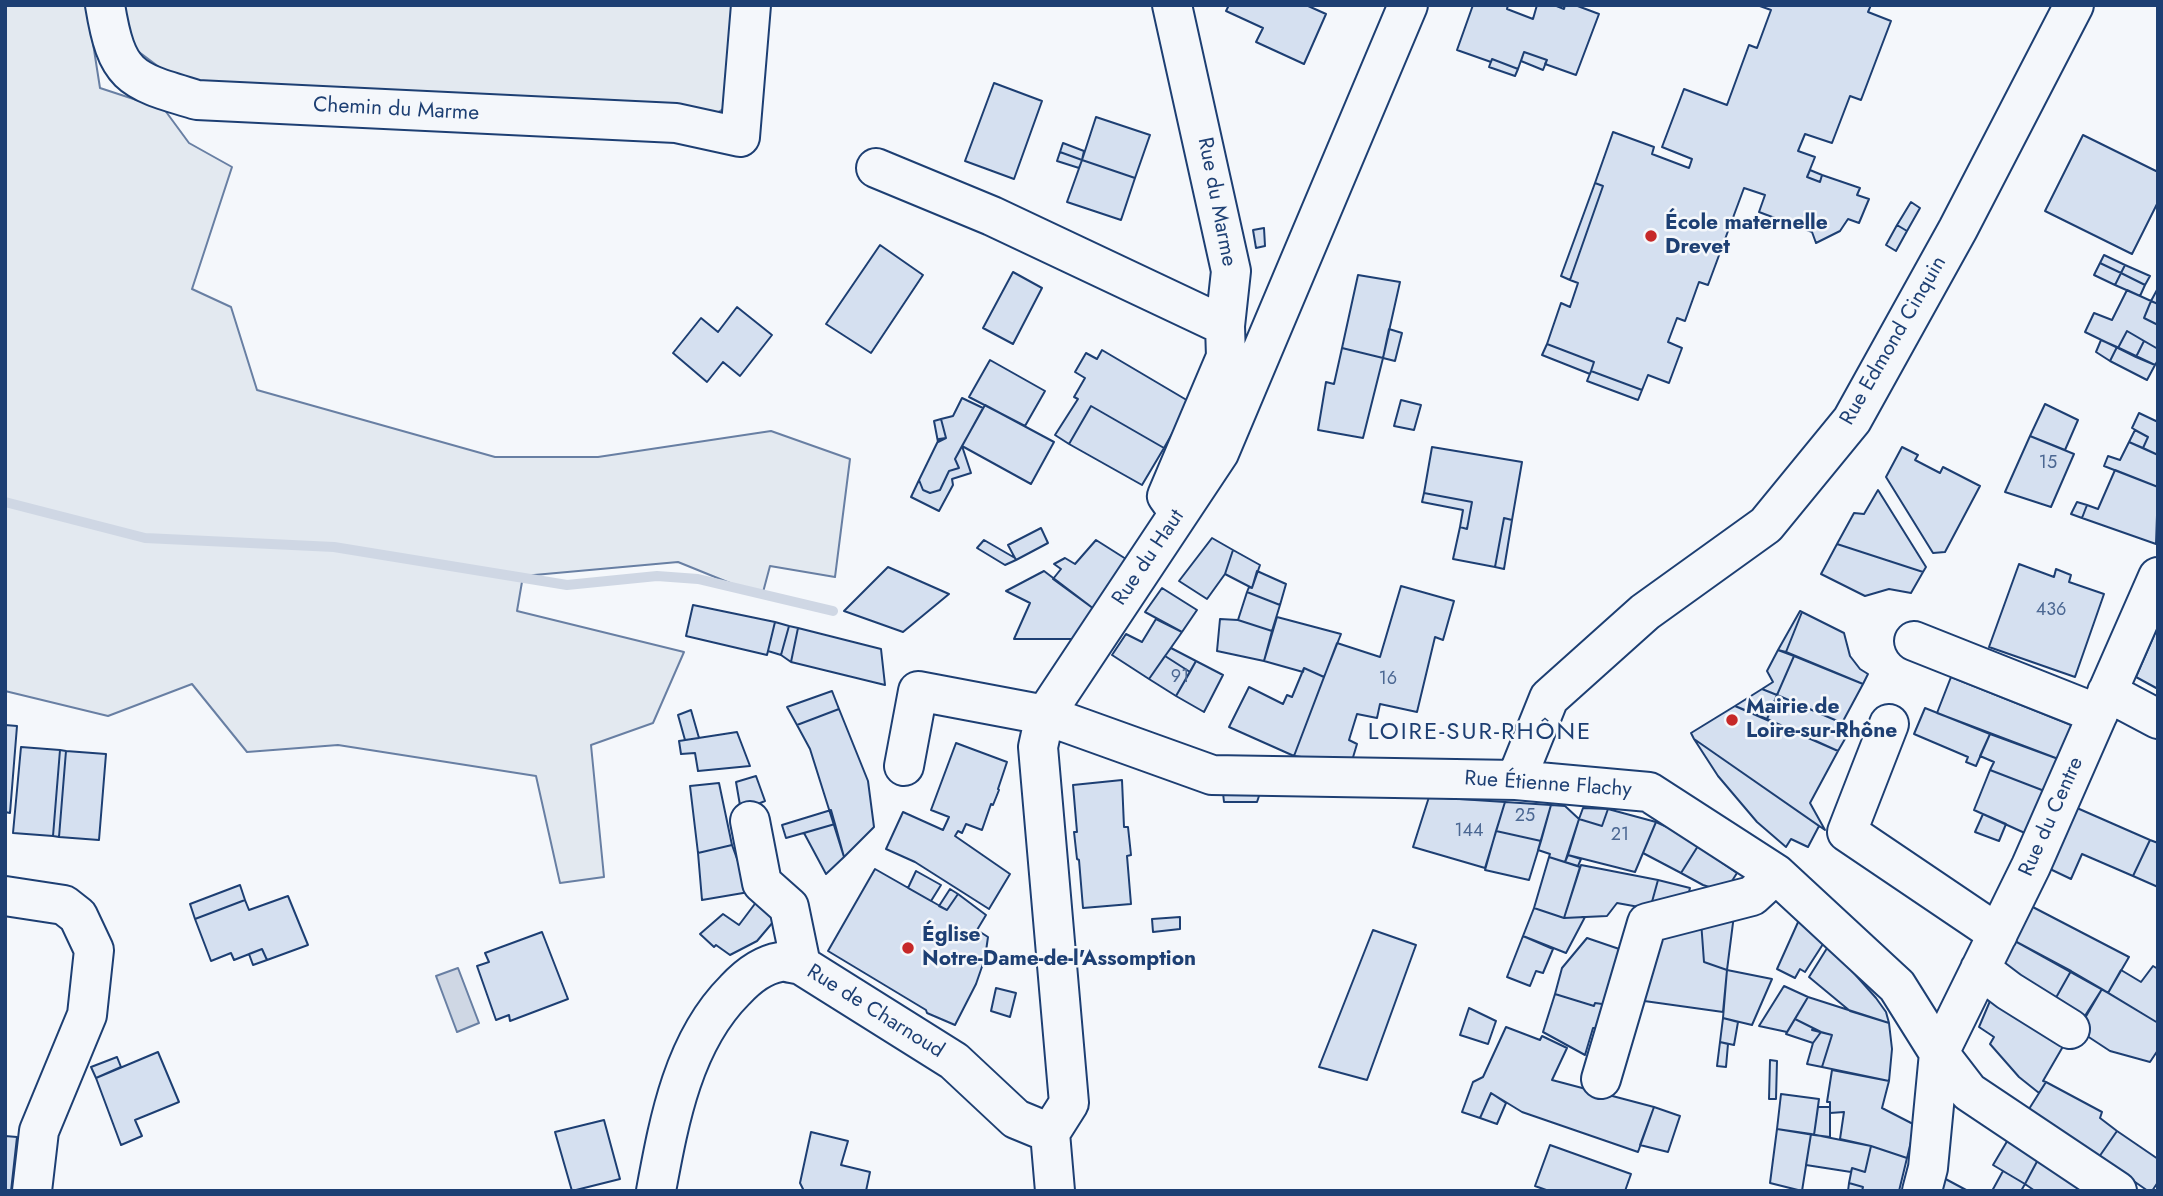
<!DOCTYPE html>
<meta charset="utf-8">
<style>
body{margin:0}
#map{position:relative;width:2163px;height:1196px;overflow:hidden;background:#f4f7fb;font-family:Jost,sans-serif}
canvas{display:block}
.frame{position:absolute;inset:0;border:7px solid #1d3f73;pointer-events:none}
</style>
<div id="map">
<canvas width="2163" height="1196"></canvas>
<div class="frame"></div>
</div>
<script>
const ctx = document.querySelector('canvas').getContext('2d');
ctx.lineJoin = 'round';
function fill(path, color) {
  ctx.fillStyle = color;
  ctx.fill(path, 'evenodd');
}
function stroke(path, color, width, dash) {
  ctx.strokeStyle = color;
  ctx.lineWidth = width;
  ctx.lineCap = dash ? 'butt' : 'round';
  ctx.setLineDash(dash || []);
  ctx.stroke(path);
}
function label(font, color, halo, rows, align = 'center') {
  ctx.font = font + ' Jost,sans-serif';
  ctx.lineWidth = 5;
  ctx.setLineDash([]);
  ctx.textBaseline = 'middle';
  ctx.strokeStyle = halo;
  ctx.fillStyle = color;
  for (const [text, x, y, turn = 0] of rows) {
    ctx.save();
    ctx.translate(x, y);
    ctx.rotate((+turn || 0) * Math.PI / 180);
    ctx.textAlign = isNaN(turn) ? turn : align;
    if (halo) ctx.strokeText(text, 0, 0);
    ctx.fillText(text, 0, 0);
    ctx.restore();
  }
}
const green = new Path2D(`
 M5,5H87L100,88L164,109L189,143L232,167L192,289L231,307L257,390L495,457H598L771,431L850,459L835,577L770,566L762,596L678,562L523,576L517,611L684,652L653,723L591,745L604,877L560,883L536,776L338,745L247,752L192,684L108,716L5,691Z
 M115,5H743L726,107L711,117L187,88L119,37Z`);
fill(green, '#e3e9f0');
stroke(green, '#687fa3', 2);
const water = new Path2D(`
 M458,968L479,1023L457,1032L436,976Z`);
fill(water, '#cfd7e4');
stroke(water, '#687fa3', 2);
stroke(new Path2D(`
 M5,502L145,538L334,547L567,585L657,576L698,579L833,611`), '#cfd7e4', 10);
const building = new Path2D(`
 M1229,5H1306L1326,14L1304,64L1256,42L1263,28L1226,11Z
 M1473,5H1508L1507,9L1533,19L1537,5H1554L1564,9L1565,5H1575L1599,14L1576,75L1545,64L1547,60L1524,52L1518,69L1492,59L1491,62L1457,50Z
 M1757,5H1871L1868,12L1891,21L1861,100L1850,96L1832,143L1805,134L1798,151L1815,157L1807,177L1820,182L1822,175L1860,188L1857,195L1869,199L1859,223L1848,219L1840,231L1816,243L1812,232L1759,212L1765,195L1744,188L1708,285L1699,282L1685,321L1677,318L1668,342L1682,348L1669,383L1648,375L1642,390L1591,371L1594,362L1547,344L1561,303L1570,307L1578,283L1570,280L1603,186L1595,183L1613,132L1654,147L1652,154L1689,168L1692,159L1662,147L1684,89L1727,105L1749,45L1757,48L1771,10Z
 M1524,52L1547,60L1543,70L1521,61Z
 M1492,59L1518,69L1515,76L1489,67Z
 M994,83L1042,101L1014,179L965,161Z
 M1096,117L1150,135L1135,178L1082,160Z
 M2083,135L2158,172V202L2132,254L2045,211Z
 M1063,143L1084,151L1082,160L1060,152Z
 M1060,152L1082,160L1079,168L1057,161Z
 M1082,160L1135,178L1121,220L1067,202Z
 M1810,170L1822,175L1820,182L1807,177Z
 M1595,183L1603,186L1570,280L1561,276Z
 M1911,202L1920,208L1907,231L1897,225Z
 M1897,225L1907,231L1896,251L1886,245Z
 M1264,228L1265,246L1256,248L1253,230Z
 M880,245L923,275L871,353L826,324Z
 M2104,255L2125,265L2121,273L2100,263Z
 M2100,263L2121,273L2115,285L2094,275Z
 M2125,265L2150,276L2145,285L2121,273Z
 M1013,272L1042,288L1013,344L983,328Z
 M2121,273L2145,285L2140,296L2115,285Z
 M1358,275L1400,282L1383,358L1342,348Z
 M2158,288V304L2151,301Z
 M2127,290L2151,301L2144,318L2158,325V349L2127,331L2118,348L2085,332L2094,313L2112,320Z
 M2151,301L2158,304V325L2144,318Z
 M737,307L772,335L740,376L723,362L707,382L673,353L701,318L718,332Z
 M1389,329L1402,333L1395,361L1383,358Z
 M2127,331L2144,341L2136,357L2118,348Z
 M2101,340L2117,347L2110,361L2096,352Z
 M2144,341L2158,349V360L2155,365L2136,357Z
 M1547,344L1594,362L1590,374L1542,355Z
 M2117,347L2155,365L2147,380L2110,361Z
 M1342,348L1383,358L1363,438L1318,430L1326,382L1334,384Z
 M1102,350L1190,402L1164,448L1091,406L1069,444L1055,435L1078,399L1074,397L1085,378L1075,372L1086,353L1097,359Z
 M990,360L1045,391L1025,426L969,397Z
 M1591,371L1642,390L1638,400L1587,381Z
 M962,398L983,408L955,459L959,468L949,471L940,490L930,493L923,490L919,480L939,439L946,438L941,419L953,416Z
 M1401,400L1421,405L1414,430L1394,426Z
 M2045,404L2078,420L2065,450L2030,436Z
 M985,405L1054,442L1031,484L962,446Z
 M1091,406L1164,448L1142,485L1069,444Z
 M2139,413L2158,422V455L2143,448L2148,437L2132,428Z
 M941,419L946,438L938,442L934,421Z
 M2135,430L2148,437L2143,448L2129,442Z
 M2030,436L2074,454L2051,507L2005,492Z
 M2129,442L2158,455V487L2104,466L2108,456L2120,460Z
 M962,446L971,473L952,479L953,485L939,511L911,497L919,480L923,490L930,493L940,490L949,471L959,468L955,459Z
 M1432,447L1522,462L1512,520L1504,518L1495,567L1453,559L1460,527L1467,529L1472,502L1424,493Z
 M1902,447L1918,455L1915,460L1940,473L1943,467L1980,486L1945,552L1933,553L1886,477Z
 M2115,470L2158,487L2156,544L2082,518L2087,505L2098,509Z
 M1878,490L1926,567L1923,572L1837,544L1854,513L1864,514Z
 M1424,493L1472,502L1467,529L1460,527L1463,510L1422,502Z
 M2077,502L2087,505L2082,518L2071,514Z
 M1504,518L1512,520L1504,569L1495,567Z
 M1041,528L1048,543L1016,560L1008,545Z
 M1212,538L1233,550L1225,574L1207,599L1179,581Z
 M984,540L1015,558L1016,560L1005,565L977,548Z
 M1096,540L1126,559L1094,609L1053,579L1061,569L1054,564L1065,558L1075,564Z
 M1837,544L1923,572L1911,593L1889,589L1865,596L1821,574Z
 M1233,550L1260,565L1252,588L1225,574Z
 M2019,564L2054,577L2056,569L2071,575L2069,582L2104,594L2075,677L1989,647Z
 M888,567L949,594L903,632L844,611Z
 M1044,571L1094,609L1073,639H1014L1030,603L1006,591Z
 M1257,571L1286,584L1280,605L1247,592L1249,587L1252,588Z
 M1401,586L1454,601L1443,640L1435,637L1417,712L1380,704L1377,718L1357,714L1349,740L1357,744L1351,764L1294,756L1337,643L1380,657Z
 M1162,588L1197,610L1182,632L1145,612Z
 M1247,592L1280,605L1272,631L1238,620Z
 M693,605L775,622L767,655L686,636Z
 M1800,611L1802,612L1786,652L1778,650Z
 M1802,612L1844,633L1850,656L1860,669L1868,674L1863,684L1786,652Z
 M1277,617L1341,634L1324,677L1304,668L1303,672L1264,661Z
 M1156,619L1182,632L1149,679L1112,655L1126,634L1142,642Z
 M1220,619L1238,620L1272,631L1264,661L1217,651Z
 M775,622L789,626L781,655L768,651Z
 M789,626L798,628L791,662L781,655Z
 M2158,626V689L2136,677Z
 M798,628L881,649L885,685L791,662Z
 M1171,648L1196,661L1190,672L1165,656Z
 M1778,650L1794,656L1777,695L1762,689L1773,682L1767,671Z
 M1165,656L1190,672L1176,696L1149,679Z
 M1794,656L1863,684L1842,723L1777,695Z
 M1196,661L1223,675L1204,712L1176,696Z
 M1304,668L1324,677L1294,756L1229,727L1249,687L1283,704L1287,695L1292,697Z
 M1951,677L2076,727L2061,760L1937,713Z
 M1762,689L1777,695L1767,719L1735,706Z
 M832,691L839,709L797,725L787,707Z
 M1777,695L1842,723L1849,732L1838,751L1767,719Z
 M1735,706L1838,751L1810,803L1825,830L1694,739L1691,733Z
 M1925,708L1990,734L1976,766L1966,762L1968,757L1914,734Z
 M839,709L868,781L874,827L844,857L810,749L797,725Z
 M691,710L699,738L685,740L678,715Z
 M5,725L17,726L10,813L5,812Z
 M737,732L750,766L698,771L695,753L681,754L679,741Z
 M1990,734L2061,760L2047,792L1990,770L1994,762L1980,756Z
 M1694,739L1819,826L1808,847L1791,839L1786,847L1757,822L1718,776Z
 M956,743L1007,762L998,789L999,790L993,805L991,804L982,830L966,824L962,833L958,831L955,836L1010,874L989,909L915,862L886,849L903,812L943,830L949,817L931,810Z
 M21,747L60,750L53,836L13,833Z
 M60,750L66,751L59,837L53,836Z
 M66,751L106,754L99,840L59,837Z
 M1990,770L2047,792L2027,834L1974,810Z
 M756,776L765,801L741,811L736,782Z
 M1122,780L1124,827H1128L1131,855L1127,856L1131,904L1083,908L1079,860L1077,859L1074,832H1077L1073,785Z
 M719,783L732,845L698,853L690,786Z
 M1223,793H1260L1257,802H1224Z
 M1429,797L1505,802L1485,868L1413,847Z
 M1505,802L1551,805L1541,841L1496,831Z
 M1551,805L1565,806L1579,819L1565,862L1549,857L1550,854L1538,850Z
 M1583,808L1608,809L1602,826L1579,819Z
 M2077,808L2150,840L2133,876L2082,854L2071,879L2050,869Z
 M1608,809L1656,822L1635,872L1568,855L1579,819L1602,826Z
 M831,810L835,824L786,838L782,825Z
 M1983,814L2006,824L1999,841L1975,832Z
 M1656,822L1678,832L1698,846L1681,873L1643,853Z
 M835,824L844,857L826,874L804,833Z
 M1496,831L1541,841L1529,880L1485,870Z
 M2150,840L2158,843V887L2133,876Z
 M732,845L749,892L702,900L698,853Z
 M1698,846L1737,873L1725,892L1703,885L1681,873Z
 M1568,855L1581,859L1578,866L1565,862Z
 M1549,857L1580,867L1564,918L1534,908Z
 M1581,865L1658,880L1650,909L1617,903L1607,916L1564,918Z
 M875,869L947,910L958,894L986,915L977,930L988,937L985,958L976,984L955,1025L927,1013L926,1010L828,951Z
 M916,871L941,885L931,901L908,888Z
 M1658,880L1690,888L1686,904L1650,909Z
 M240,885L245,900L195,919L190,904Z
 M950,889L958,894L947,910L939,906Z
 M288,896L308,945L267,960L262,949L234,960L231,953L211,961L195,919L245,900L249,910Z
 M757,901L779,915L757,941L730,955L716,945L714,947L700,934L723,914L739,925Z
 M2027,904L2129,957L2108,993L2011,939Z
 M1534,908L1564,918L1585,917L1566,953L1523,936Z
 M1734,915L1727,970L1704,962L1701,921Z
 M1180,917V929L1153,932L1152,919Z
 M1799,920L1825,941L1805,972L1800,969L1795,978L1777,969Z
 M1701,921L1704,962L1727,970L1723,1012L1630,999L1664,929Z
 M1373,930L1416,945L1367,1080L1319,1067Z
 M542,932L568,999L510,1021L509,1015L496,1020L477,966L489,962L485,953Z
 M1523,936L1553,949L1543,973L1536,971L1530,986L1507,977Z
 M1587,938L1628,952L1616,1006L1595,1003L1594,1006L1555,994L1562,968Z
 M2011,939L2071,971L2053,1003L2000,964Z
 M1829,945L1876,998L1886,1012L1889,1023L1850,1011L1809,977Z
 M262,949L267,960L253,965L249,954Z
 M2153,966L2158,969V1023L2108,993L2121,970L2141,982Z
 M1727,970L1772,979L1752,1025L1723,1018Z
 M2071,971L2102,989L2083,1019L2053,1003Z
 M1784,986L1808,997L1787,1032L1759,1026Z
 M996,988L1016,993L1010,1017L991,1011Z
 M2102,989L2158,1023V1050L2150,1062L2110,1051L2078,1030Z
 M1555,994L1594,1006L1595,1003L1616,1006L1611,1029L1593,1028L1585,1055L1543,1032Z
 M1808,997L1889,1023L1892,1049L1889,1081L1822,1067L1832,1035L1812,1030L1813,1028L1795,1019Z
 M1996,998L2065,1043L2043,1081L2046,1082L2039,1093L2019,1077L1990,1044L1994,1037L1979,1027L1990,1001Z
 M1469,1008L1496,1021L1488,1044L1460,1035Z
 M1723,1018L1738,1022L1734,1045L1720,1042Z
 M1795,1019L1821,1032L1813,1043L1786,1034Z
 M1506,1027L1540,1040L1542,1036L1567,1048L1552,1080L1654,1107L1638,1152L1522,1112L1491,1093L1480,1118L1462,1112L1473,1082L1483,1077Z
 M1821,1032L1832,1035L1822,1067L1807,1064L1813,1043Z
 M1720,1042L1728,1044L1726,1067L1717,1066Z
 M158,1052L179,1102L135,1120L142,1136L121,1145L96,1078Z
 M117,1057L121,1067L96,1078L91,1067Z
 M1770,1060L1777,1061L1776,1099H1769Z
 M1832,1070L1889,1081L1882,1108L1915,1125L1907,1158L1871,1146L1840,1139L1844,1112L1830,1113V1102H1827Z
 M2046,1082L2102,1112L2100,1118L2117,1131L2099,1157L2029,1109Z
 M1491,1093L1506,1103L1497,1124L1480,1118Z
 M1781,1094L1819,1099L1814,1135L1777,1129Z
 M1654,1107L1680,1116L1668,1152L1640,1145Z
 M1818,1107H1830V1137L1814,1135Z
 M604,1120L620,1179L572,1191L555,1132Z
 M1777,1129L1811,1134L1802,1191L1770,1183Z
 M2117,1131L2158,1159V1182L2152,1191H2148L2099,1157Z
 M811,1132L848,1141L841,1165L870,1172L866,1191H804L800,1183Z
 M2012,1133L2041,1154L2025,1184L1993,1165Z
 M1811,1134L1871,1146L1865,1172L1852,1168L1851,1172L1806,1165Z
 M5,1136L17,1137L11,1191H5Z
 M1550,1145L1631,1174L1625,1191H1549L1535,1186Z
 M1871,1146L1907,1158L1899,1191H1862L1863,1187L1849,1183L1852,1168L1865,1172Z
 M2040,1156L2081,1191H2035L2025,1184Z
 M2003,1171L2025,1184L2021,1191H1992Z
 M1940,1176L1968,1191H1936Z
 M1849,1183L1863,1187L1862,1191H1848Z`);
fill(building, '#d5e0f0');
stroke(building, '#1d3f73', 2);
const minor = new Path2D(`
 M105,5C117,78 130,80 197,100L676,123L740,137L751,5
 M876,168L992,216L1225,326
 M1172,503L1167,496L1226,357L1225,326L1231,271L1172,5
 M1914,641L2098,714
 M2107,692L2158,719
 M1889,724L1847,832L1998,934
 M904,766L918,691L1045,715L1212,775L1516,780L1649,792L1776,874L1897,986L1939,1053L1969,1092L2117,1191
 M1516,780L1549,698L1645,612L1766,525L1852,420L1958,229L2074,5
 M750,821L762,883L789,907L801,965
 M5,896L64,905L78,916L94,950L87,1015L39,1131L32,1191
 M1980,969L2009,991L2070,1029
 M1601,1079L1647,923L1752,896L1776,874
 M1050,1133L1069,1103L1038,747L1045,715L1219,453L1408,5
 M1050,1133L1055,1191
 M656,1191C669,1121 683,1042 735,990C747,977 762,965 780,962C786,961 794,964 801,965L954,1061L1016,1119L1050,1133
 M1922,1191L1928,1168L1939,1053L2031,866L2158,577`);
stroke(minor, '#1d3f73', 42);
stroke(minor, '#f4f7fb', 38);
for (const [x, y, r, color] of [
 [1651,236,7,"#c62828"],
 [1732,720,7,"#c62828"],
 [908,948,7,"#c62828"]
]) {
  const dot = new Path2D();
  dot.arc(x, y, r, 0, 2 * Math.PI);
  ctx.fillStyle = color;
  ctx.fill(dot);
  stroke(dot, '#f4f7fb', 2.5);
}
label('18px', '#4b6792', null, [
 ["15",2048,464],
 ["436",2051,611],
 ["91",1180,678],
 ["16",1388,680],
 ["25",1525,817],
 ["144",1469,832],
 ["21",1620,836]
]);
label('21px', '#1d3f73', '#f4f7fb', [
 ["Chemin du Marme",396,110,3],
 ["Rue du Marme",1216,202,79],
 ["Rue Edmond Cinquin",1894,341,-60],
 ["Rue du Haut",1149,558,-56],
 ["Rue Étienne Flachy",1548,785,4],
 ["Rue du Centre",2052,817,-66],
 ["Rue de Charnoud",875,1012,32]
]);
label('bold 21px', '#1d3f73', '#f4f7fb', [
 ["École maternelle",1665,224],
 ["Drevet",1665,248],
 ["Mairie de",1746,708],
 ["Loire-sur-Rhône",1746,732],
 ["Église",922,936],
 ["Notre-Dame-de-l'Assomption",922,960]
], 'left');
ctx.letterSpacing = '2px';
label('24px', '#1d3f73', '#f4f7fb', [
 ["LOIRE-SUR-RHÔNE",1480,733]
]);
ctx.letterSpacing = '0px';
</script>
